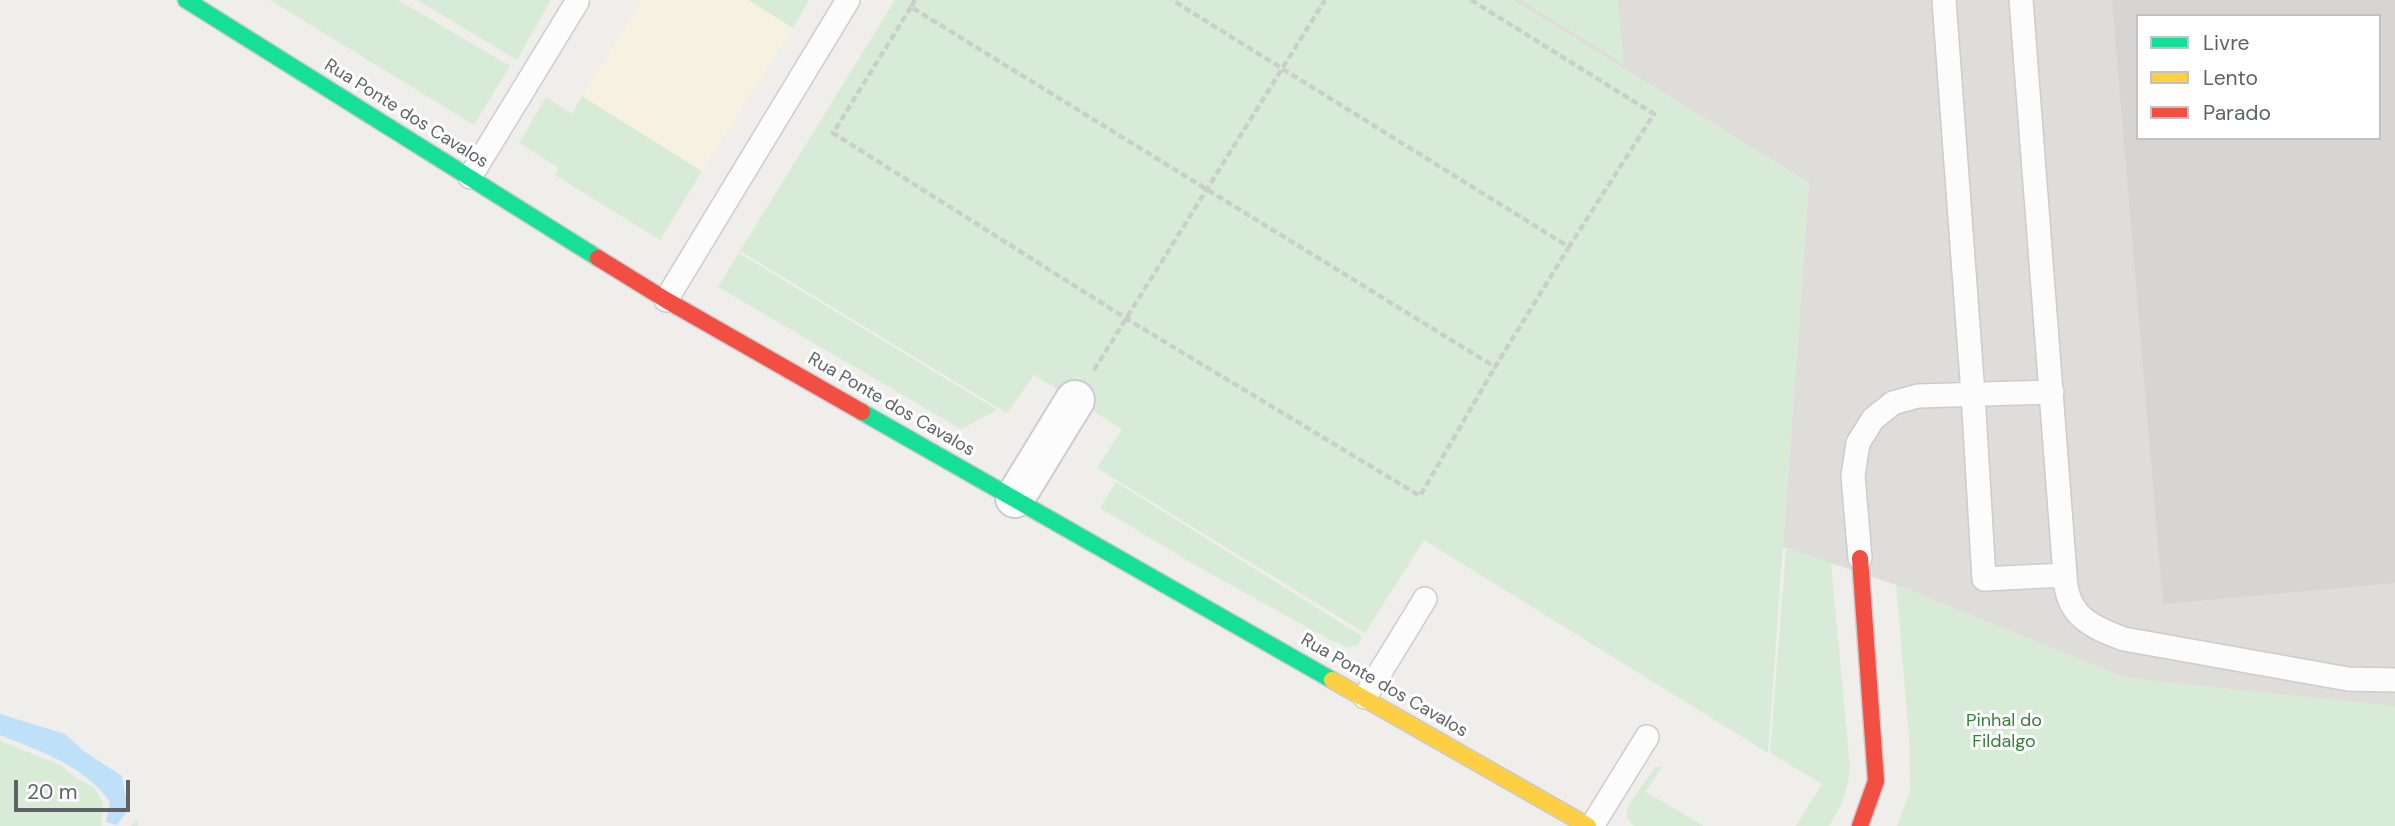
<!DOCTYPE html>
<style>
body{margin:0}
#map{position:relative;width:2395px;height:826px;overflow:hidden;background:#efeeea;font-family:"DM Sans",sans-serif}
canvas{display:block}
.legend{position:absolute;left:2136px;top:14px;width:245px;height:126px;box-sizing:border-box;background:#fff;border:2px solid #bfc1c3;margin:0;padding:9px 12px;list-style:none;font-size:21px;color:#5f6368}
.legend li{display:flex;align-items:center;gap:14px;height:35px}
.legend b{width:35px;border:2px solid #bfc1c3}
.scale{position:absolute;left:14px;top:780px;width:116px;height:32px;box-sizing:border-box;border:4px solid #5f6368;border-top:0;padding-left:9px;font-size:21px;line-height:24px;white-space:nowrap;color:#5f6368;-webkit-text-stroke:5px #fff;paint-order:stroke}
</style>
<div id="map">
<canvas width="2395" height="826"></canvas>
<ul class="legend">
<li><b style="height:9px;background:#16e098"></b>Livre</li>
<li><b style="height:9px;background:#ffcf43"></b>Lento</li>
<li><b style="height:9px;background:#f24e42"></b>Parado</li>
</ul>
<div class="scale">20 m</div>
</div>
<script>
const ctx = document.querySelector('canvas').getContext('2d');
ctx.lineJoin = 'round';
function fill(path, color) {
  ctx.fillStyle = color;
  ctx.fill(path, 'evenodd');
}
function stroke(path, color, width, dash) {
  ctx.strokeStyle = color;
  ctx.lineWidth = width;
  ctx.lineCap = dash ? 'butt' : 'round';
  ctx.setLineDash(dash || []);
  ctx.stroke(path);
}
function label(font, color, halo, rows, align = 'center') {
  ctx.font = font + ' "DM Sans",sans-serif';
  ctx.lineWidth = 6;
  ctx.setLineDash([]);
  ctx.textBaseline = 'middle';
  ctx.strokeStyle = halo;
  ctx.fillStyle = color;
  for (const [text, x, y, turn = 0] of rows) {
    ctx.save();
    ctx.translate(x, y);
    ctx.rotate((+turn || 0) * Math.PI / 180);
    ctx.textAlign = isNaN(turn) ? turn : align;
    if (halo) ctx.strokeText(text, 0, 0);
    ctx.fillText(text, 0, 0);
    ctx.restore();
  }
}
fill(new Path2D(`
 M1513,0H2395V707L2126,678L1896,585L1783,547L1809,183ZM2138,16H2379V138H2138Z`), '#dfddda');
fill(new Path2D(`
 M270,0H398L510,66L474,125Z
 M417,0H551L517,60Z
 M748,0H809L793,28Z
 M895,0H1513L1809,183L1768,753L1424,540L1365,633L1097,468L1122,429L1034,375L1007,413L740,251Z
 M1520,0H1618L1624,64Z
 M582,96L702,171L660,240L555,175L559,168L519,143L546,97L572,114Z
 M739,253L997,410L961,429L718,287Z
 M1116,482L1362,636L1359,644L1349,648L1328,639L1195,565L1100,508Z
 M1786,548L1831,563L1850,768C1847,793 1842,805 1829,826H1796L1822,784L1770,753Z
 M1896,585L2126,678L2395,706V826H1897L1910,791L1909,736Z
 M0,741L61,765L77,779L94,787L103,803L101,826H131L137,820L138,826H0Z
 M1655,767H1662L1646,792L1704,826H1635C1631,823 1626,819 1627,812C1629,801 1648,778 1655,767Z`), '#d8ebd6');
fill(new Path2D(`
 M642,0H748L793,28L702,171L582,96Z`), '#f6f1e1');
fill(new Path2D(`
 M0,714L65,734L85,752L122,776L128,810L117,825L106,822L110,802C85,766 40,751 0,735Z`), '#bfe0f9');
fill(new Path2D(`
 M2112,0H2395V583L2163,604ZM2138,16H2379V138H2138Z`), '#d6d5d3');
const lane = new Path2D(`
 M1944,0L1973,394L1984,579L2065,575L2021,0
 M470,177L577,2
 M666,300L848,0
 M1860,558L1853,476L1858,443L1873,419L1893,403L1918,396L2052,392
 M2065,575C2066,615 2089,626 2124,639L2348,679L2395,680
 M1365,697L1425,599
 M1592,826L1647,737`);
const street = new Path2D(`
 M1015,498L1075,400`);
const fast = new Path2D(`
 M186,0L598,258
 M862,412L1332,680`);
const slow = new Path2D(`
 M1332,680L1588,826`);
const jam = new Path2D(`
 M598,258L666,300L862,412
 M1860,558L1876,781L1860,826`);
stroke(lane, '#cbcccc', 26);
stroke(street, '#cbcccc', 42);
stroke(fast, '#cacacb', 19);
stroke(slow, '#cacacb', 19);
stroke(jam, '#cacacb', 19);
stroke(new Path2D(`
 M915,0L911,7L1495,367L1569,247L1172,0
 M1471,0L1654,114L1569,247
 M911,7L833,133L1127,319L1420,496L1495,367
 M1094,370L1325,0`), '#cacfcc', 4.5, [7, 3.5]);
stroke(lane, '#fdfcfc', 23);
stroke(street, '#fdfcfc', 38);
stroke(fast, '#16e098', 16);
stroke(slow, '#ffcf43', 16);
stroke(jam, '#f24e42', 16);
label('18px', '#5f6368', '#fff', [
 ["Rua Ponte dos Cavalos",406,114,32],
 ["Rua Ponte dos Cavalos",891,405,30],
 ["Rua Ponte dos Cavalos",1384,686,30]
]);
label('18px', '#348238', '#fff', [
 ["Pinhal do",2004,721],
 ["Fildalgo",2004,742]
]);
</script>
